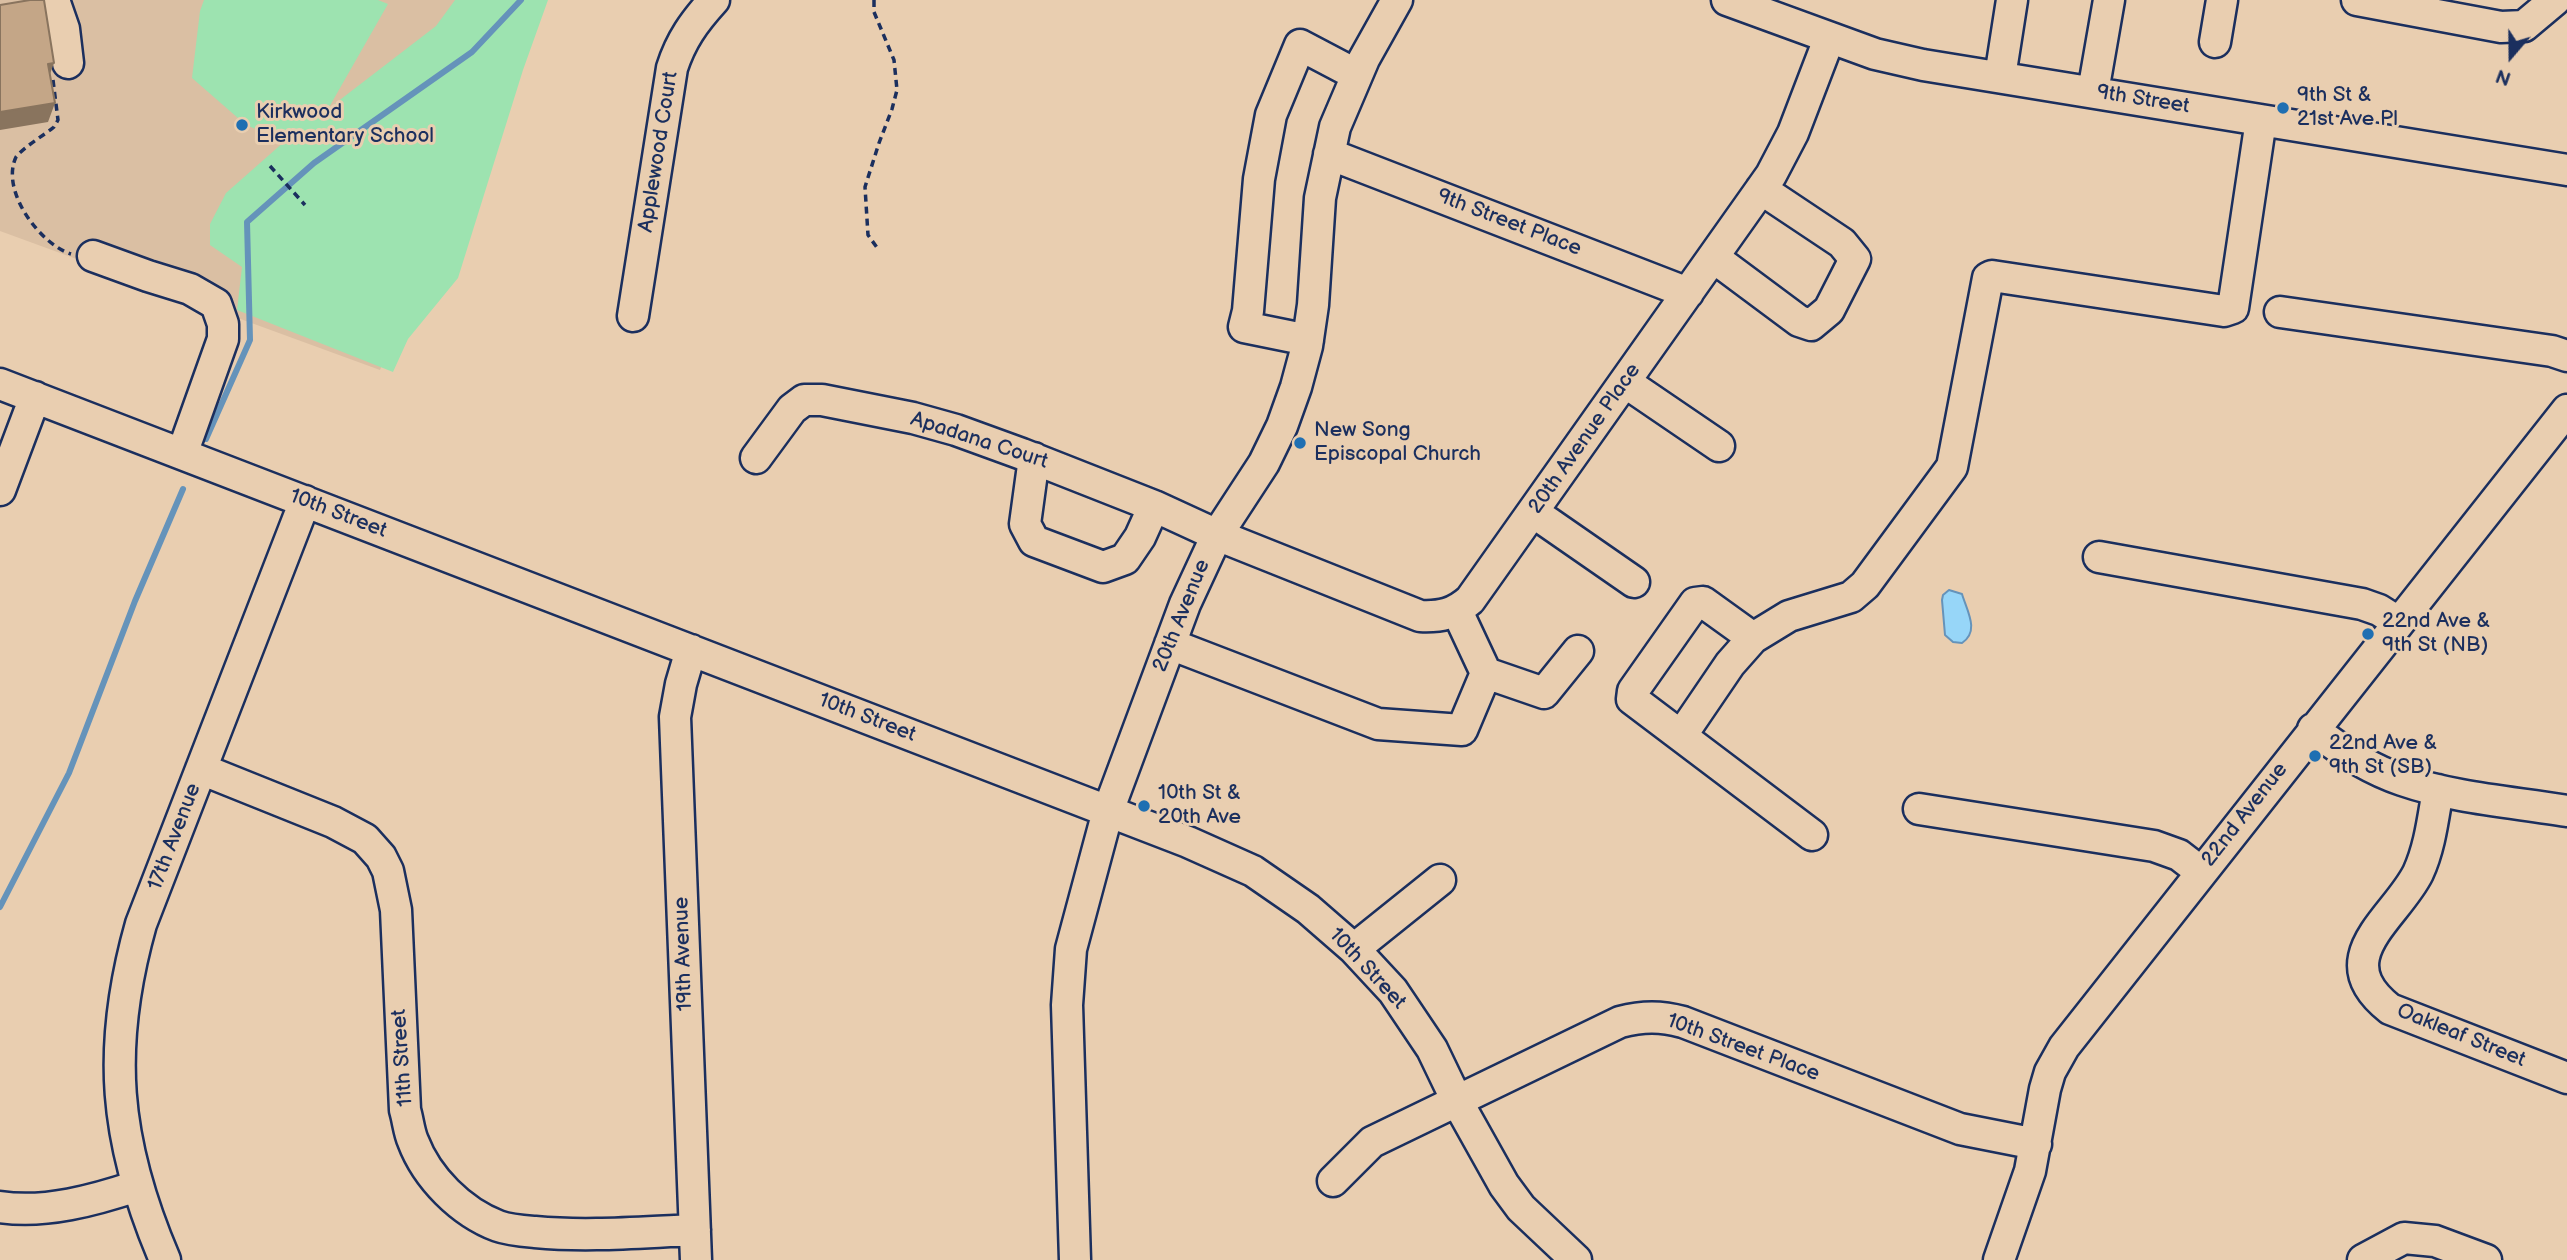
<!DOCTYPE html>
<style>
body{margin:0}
#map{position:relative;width:2567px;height:1260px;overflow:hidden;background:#e9ceb0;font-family:"Balsamiq Sans",sans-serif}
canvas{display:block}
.north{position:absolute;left:2476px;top:21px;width:70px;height:70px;-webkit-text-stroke:5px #e9ceb0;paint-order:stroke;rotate:200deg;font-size:19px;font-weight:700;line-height:28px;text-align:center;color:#1b2f5e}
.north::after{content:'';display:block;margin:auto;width:24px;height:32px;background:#1b2f5e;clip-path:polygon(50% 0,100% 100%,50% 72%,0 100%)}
</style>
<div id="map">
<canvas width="2567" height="1260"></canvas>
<div class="north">N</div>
</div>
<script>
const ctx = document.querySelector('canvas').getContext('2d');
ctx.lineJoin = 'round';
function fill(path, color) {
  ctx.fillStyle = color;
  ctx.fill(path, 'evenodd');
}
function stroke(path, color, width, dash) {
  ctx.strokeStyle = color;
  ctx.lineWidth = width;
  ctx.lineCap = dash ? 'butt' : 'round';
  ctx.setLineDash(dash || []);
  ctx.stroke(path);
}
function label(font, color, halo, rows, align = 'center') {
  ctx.font = font + ' "Balsamiq Sans",sans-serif';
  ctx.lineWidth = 6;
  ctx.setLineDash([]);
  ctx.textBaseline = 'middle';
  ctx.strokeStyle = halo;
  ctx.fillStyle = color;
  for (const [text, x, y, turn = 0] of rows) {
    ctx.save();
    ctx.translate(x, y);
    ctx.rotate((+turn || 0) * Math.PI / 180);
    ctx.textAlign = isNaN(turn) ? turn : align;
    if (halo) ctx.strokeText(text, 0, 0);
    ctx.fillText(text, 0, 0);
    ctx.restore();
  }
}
fill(new Path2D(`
 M0,0H537L380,370L0,231Z`), '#dabfa3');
fill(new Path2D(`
 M204,0H378L388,4L328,109L436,26L455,0H548L523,70L458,278L408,339L393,372L237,310L242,267L210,245V224L226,193L285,141L246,125L192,78L200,11Z`), '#9de3b0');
const water = new Path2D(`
 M1949,590L1962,594C1967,611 1980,631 1962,643L1953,642L1945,635L1942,600L1943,595Z`);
fill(water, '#97d6f8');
stroke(water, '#6593ba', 2);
stroke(new Path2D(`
 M206,439L250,340L247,222L314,163L472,52L521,0
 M0,907L69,773L135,601L183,489`), '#6593ba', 6);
const minor = new Path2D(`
 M54,0L64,29L68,63
 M1727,0L1875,54L1923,65L2567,170
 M2357,0L2501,27L2524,26L2555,0
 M2215,42L2222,0
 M2000,77L2012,0
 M2093,92L2109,0
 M1329,154L1688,293
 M93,256L148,276L190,289L216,304L223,324V339L182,454
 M1713,257L1799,321L1811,325L1829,310L1855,259L1842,243L1761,189
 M2280,312L2552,351L2567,356
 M633,316L672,68C681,40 694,22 714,0
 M1308,340L1244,327L1248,311L1259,179L1271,115L1300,45L1357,75
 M1625,382L1719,446
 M0,384L1188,842L1253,871L1308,909L1354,949L1393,991L1432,1049L1457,1101L1504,1185L1521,1208L1576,1260
 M756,458L792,409L804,400H822L913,418L956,430L1022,454L1154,506L1217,535L1420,616C1441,617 1454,614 1470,600L1771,175L1793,133L1829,39
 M1034,458L1025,524L1034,541L1103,567L1125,559L1140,537L1154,506
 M0,490L35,397
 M1533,512L1634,582
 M2099,557L2362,604L2379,610L2398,622
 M1457,611L1486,673L1544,693L1578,651
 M1170,644L1378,724L1462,730L1486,673
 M691,650L681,684L675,717L696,1260
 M2313,729C2340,750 2369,769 2402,780C2454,798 2513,802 2567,811
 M1681,736L1730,664L1753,638
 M201,769L333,822L365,839L381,857L388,871L396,910L405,1110C408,1120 409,1132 413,1141C427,1178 461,1212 498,1226C509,1230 523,1231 535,1232C588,1237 642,1232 695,1230
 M2438,790C2433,818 2430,847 2418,873C2395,919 2325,958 2390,1009L2567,1078
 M1919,809L2154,846L2179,855L2201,872
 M1812,835L1632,699L1633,691L1695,603L1703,602L1753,638L1789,616L1851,597L1865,585L1952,467L1988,278L1992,276L2224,311L2233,308L2261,120
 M1354,949L1440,880
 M1333,1181L1372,1142L1620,1022C1643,1016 1661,1016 1683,1022L1960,1129L2036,1144
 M0,1207C45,1214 95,1200 137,1186
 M165,1260C114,1141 106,1048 141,924L305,501
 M1075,1260L1067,1005L1071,949L1108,811L1185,604L1217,535L1264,463L1282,426L1296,387L1307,346L1313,305L1320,198L1335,127L1364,59L1397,0
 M1999,1260L2030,1171L2045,1089L2050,1072L2064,1047L2567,410
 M2363,1260L2404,1238L2435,1241L2486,1260`);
stroke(minor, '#1b2f5e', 35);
stroke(new Path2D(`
 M874,0V12L894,60L897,90L892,109L879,143L865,187L868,235L878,249
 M53,80L58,120L54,127C43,136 25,146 16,157C0,191 40,244 71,254
 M270,166L305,205`), '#1b2f5e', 3.5, [7, 5]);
stroke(minor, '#e9ceb0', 30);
fill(new Path2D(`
 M54,63L47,82L48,64Z
 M55,103L48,122L0,130V112Z`), '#89745e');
const building = new Path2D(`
 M30,0H44L54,63L48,64L55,103L0,112V5Z`);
fill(building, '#c4a687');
stroke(building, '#89745e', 2);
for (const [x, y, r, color] of [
 [2283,108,7,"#1f6fb2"],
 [242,125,7,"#1f6fb2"],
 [1300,443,7,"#1f6fb2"],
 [2368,634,7,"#1f6fb2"],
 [2315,756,7,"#1f6fb2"],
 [1144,806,7,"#1f6fb2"]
]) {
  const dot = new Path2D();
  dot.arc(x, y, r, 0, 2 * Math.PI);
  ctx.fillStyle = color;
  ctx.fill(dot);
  stroke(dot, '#e9ceb0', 2.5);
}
label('21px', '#1b2f5e', '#e9ceb0', [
 ["9th St &",2297,96],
 ["21st Ave Pl",2297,120],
 ["Kirkwood",256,113],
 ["Elementary School",256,137],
 ["New Song",1314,431],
 ["Episcopal Church",1314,455],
 ["22nd Ave &",2382,622],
 ["9th St (NB)",2382,646],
 ["22nd Ave &",2329,744],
 ["9th St (SB)",2329,768],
 ["10th St &",1158,794],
 ["20th Ave",1158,818]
], 'left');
label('21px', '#1b2f5e', '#e9ceb0', [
 ["9th Street",2143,100,9],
 ["Applewood Court",659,152,-81],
 ["9th Street Place",1509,223,21],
 ["20th Avenue Place",1585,439,-55],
 ["Apadana Court",979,441,18],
 ["10th Street",338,514,21],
 ["20th Avenue",1182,616,-68],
 ["10th Street",867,718,21],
 ["22nd Avenue",2245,815,-52],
 ["17th Avenue",175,837,-69],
 ["19th Avenue",684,954,-92],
 ["10th Street",1367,969,47],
 ["Oakleaf Street",2461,1036,22],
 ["10th Street Place",1743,1048,20],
 ["11th Street",403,1058,-94]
]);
</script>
